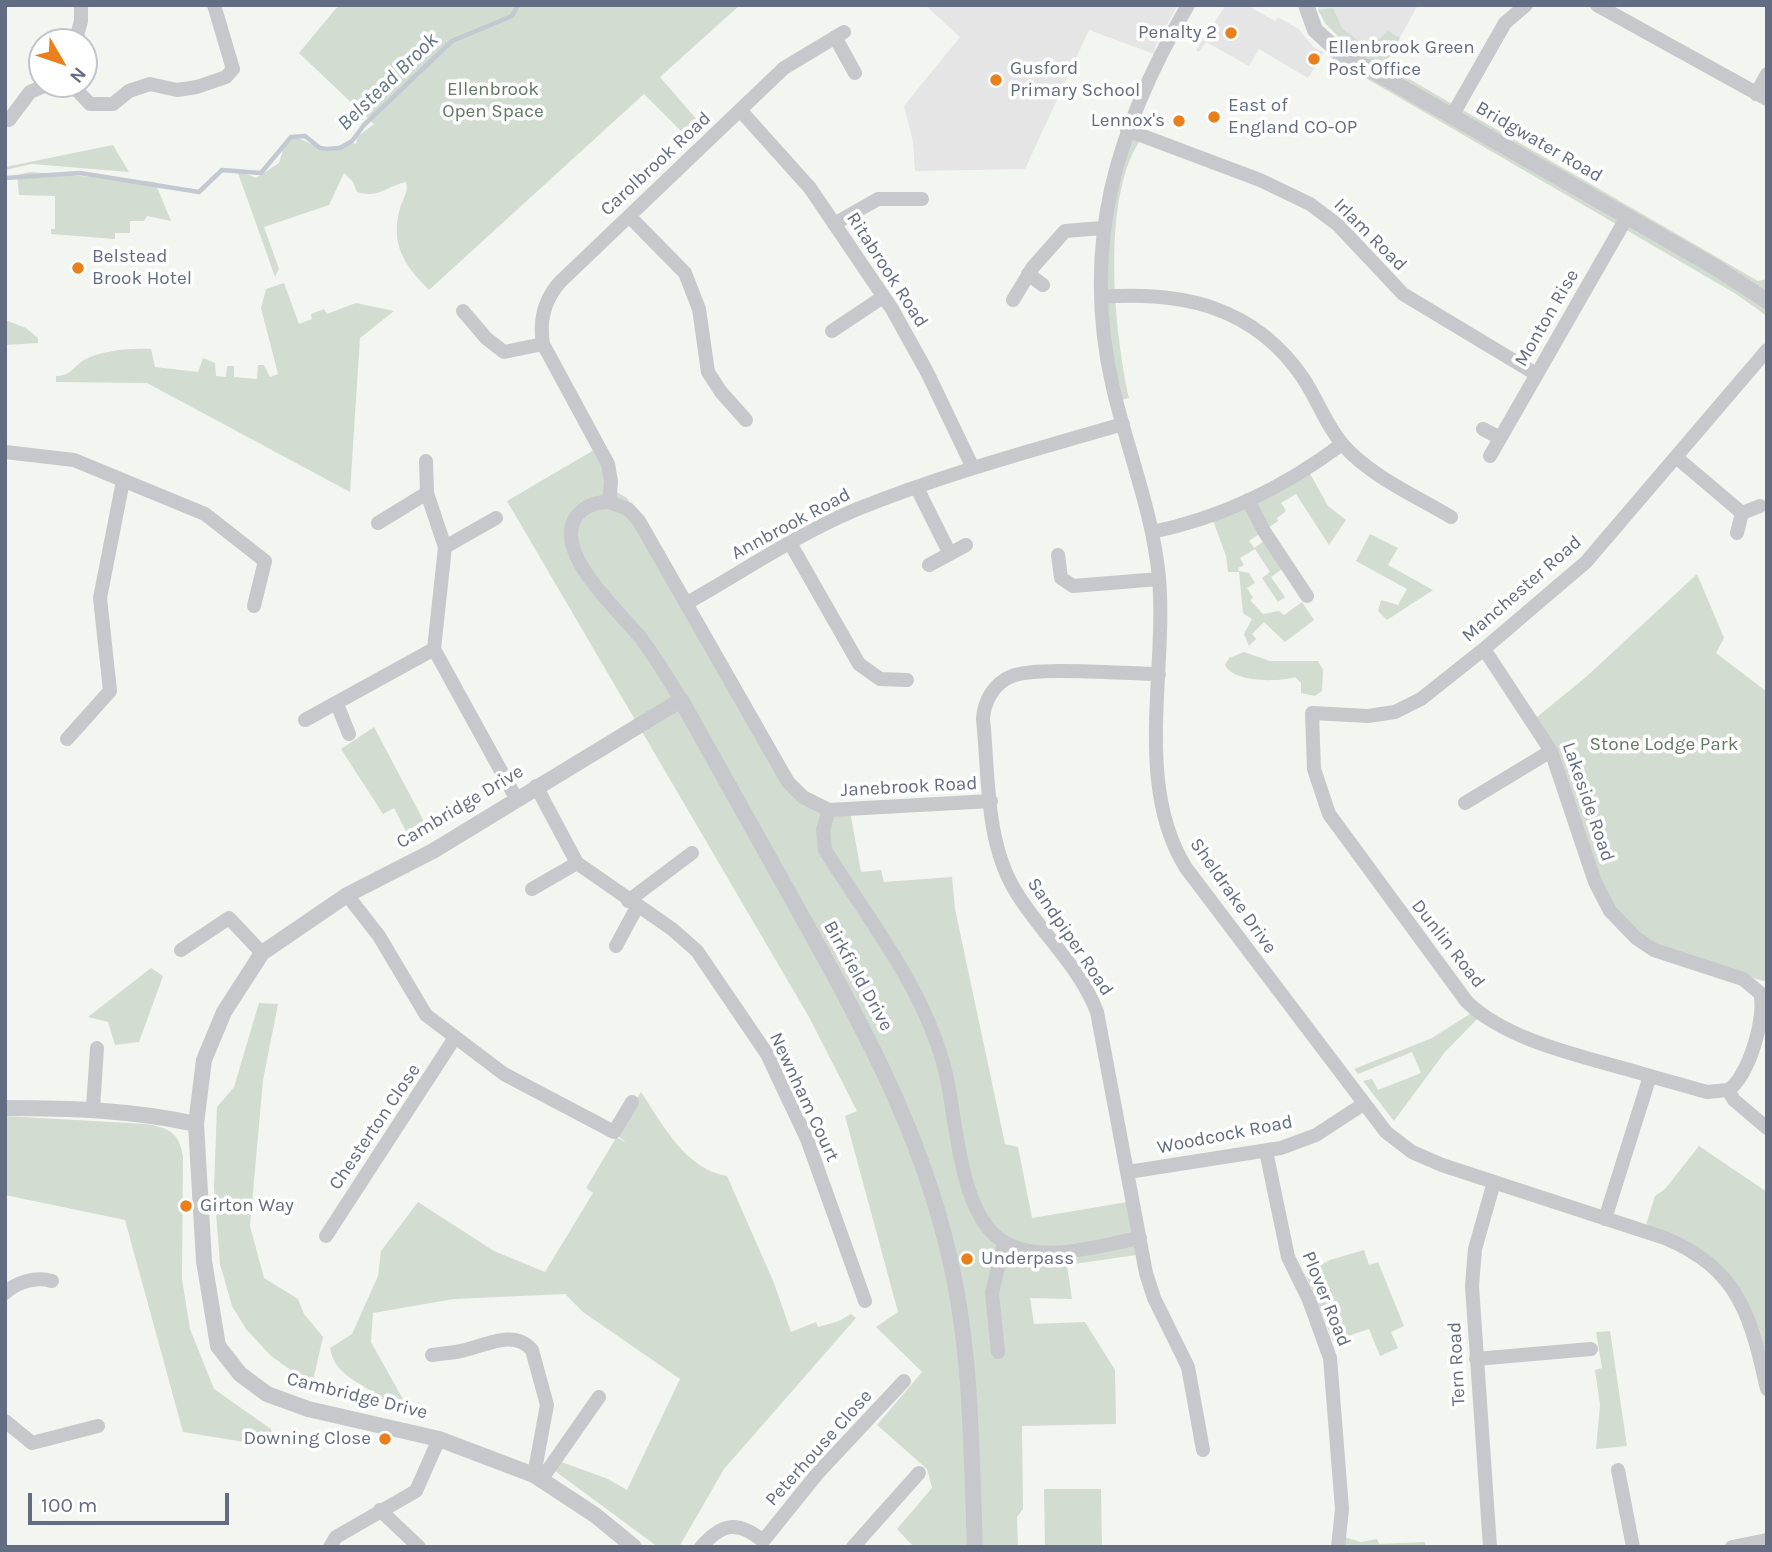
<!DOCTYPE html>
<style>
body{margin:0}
#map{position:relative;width:1772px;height:1552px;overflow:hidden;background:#f3f5f0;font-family:Karla,sans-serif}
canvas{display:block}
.frame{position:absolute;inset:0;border:7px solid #626c83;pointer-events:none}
.north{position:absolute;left:28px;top:28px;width:70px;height:70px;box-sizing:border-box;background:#fff;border:2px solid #c0c4cd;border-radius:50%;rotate:129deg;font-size:19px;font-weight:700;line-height:28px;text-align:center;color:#626c83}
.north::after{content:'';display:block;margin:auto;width:24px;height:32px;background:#e9801c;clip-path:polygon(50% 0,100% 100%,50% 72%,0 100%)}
.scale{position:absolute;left:28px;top:1493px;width:201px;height:32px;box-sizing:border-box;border:4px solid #626c83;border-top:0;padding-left:9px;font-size:21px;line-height:24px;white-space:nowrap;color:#626c83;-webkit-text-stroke:5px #fff;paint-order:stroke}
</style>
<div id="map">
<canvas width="1772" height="1552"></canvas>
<div class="frame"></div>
<div class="north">N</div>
<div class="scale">100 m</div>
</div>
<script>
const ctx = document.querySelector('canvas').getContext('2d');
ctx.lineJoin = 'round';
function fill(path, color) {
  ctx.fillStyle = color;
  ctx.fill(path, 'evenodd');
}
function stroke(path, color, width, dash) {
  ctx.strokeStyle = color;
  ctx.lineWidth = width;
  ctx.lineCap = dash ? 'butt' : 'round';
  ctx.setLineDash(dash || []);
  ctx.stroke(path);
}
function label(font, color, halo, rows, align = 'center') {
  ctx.font = font + ' Karla,sans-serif';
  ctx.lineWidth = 7;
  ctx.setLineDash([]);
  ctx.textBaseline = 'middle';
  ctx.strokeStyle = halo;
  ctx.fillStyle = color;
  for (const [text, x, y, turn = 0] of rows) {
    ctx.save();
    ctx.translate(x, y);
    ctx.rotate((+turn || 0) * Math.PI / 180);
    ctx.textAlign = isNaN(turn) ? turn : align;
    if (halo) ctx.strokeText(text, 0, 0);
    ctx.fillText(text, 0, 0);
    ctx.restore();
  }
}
fill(new Path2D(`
 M925,5H1178L1156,44L1154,54L1089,30L1025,169L915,171L913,142L904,106L960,37Z
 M1226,5H1247L1275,21L1278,17L1299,29L1314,48L1324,52L1308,78L1259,49L1249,66L1206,42L1199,52L1196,50Z
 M1317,5H1418L1385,64L1340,38L1325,23Z`), '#e4e5e4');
fill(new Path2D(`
 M339,5H740L660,77L704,128L690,140L644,94L429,290C404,265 390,244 400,208C403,198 409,192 406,182C388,185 380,199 357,192L353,182L344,173L329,205L264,227L279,269L275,277L237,170L256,178L279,163L286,140C302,134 308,146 323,148C335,150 345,140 356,144L357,137L374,124L299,53Z
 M1333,8L1342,28L1358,41V48L1364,52L1388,31L1400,38L1385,65L1758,281L1767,279V316L1736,294L1328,56L1340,38L1325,23L1318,10Z
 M1127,130L1143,136C1100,194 1114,330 1129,398L1117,401L1101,281Z
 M113,145L129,172L32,164L5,170V167Z
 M30,172L155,182L171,221L147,216L144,221H130V233H115V239L51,234V229H55V196L19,195L17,175Z
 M284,283L299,324L312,319L311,314L324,309L327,314L356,303L394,311L360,338L350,492L147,383L56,382V376C71,376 73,367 84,360C102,350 131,348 151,349L155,367L198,372L203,358L215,363L216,376L226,377L227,366H234V377L257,379L258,365H264L270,377L278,374L261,308L266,289Z
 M5,320L26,328L38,338V343L5,345Z
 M599,447L610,488L627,498L792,788L850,811L861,872L881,870L884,882L952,877L955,909L1005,1144L1018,1147L1032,1218L1133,1201L1143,1254L1067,1265L1072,1299L1030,1298L1034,1324L1085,1322L1115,1370L1116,1424L1022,1426L1023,1509L1017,1517L1018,1547H914L897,1529L932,1488L927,1469L877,1425L922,1372L876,1327L898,1312L845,1116L857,1111L809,1017L507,501Z
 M1307,468L1328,506L1346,520L1329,545L1296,494L1281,503L1286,511L1277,518L1278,521L1249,541L1254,548L1264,541L1282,569L1271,577L1285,597L1278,602L1262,578L1270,572L1255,549L1240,558L1244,565L1238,568L1239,571L1249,573L1255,583L1247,588L1253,598L1250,600L1263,614L1279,611L1284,615L1302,602L1314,620L1285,642L1264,622L1252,634L1256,639L1249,646L1244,634L1252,619L1243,613L1239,572H1228L1226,556L1211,515Z
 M1370,534L1398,548L1388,565L1433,590L1387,620L1378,611L1381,600L1398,605L1407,589L1356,561Z
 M1697,574L1724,638L1716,653L1767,692V982L1668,952L1628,926L1607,894L1537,717L1586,677Z
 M1244,652L1270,661H1318L1323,670L1322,691L1315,696L1301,693V683L1295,677C1279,682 1234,683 1225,665L1229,658Z
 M374,727L428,829L408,835L394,808L383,814L341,749Z
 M151,968L163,976L139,1042L115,1045L108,1022L88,1017Z
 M259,1003L278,1004L263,1080L250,1226L264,1278L298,1299L304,1314L323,1337L312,1385L271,1356L246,1329L232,1306L220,1264L214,1187L217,1107L234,1087Z
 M1476,1010L1482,1014L1445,1052L1394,1121L1363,1081L1372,1079L1378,1090L1421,1073L1412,1052L1358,1074L1354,1069L1432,1038Z
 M641,1092C663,1125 685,1169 727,1176L774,1283L791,1332L816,1322L818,1327L839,1321L851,1314L856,1318L724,1469L679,1547H658L547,1465L553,1459L608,1479L627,1490L680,1379L583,1312L565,1294L454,1299L373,1313L371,1342L409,1410L390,1407C375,1385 335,1382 330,1348L352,1334L378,1276L381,1251L418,1202L494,1251L545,1272L593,1193L586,1188L616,1138L613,1136L626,1142L615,1134Z
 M5,1116L146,1124C169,1128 180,1133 183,1157L182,1279L190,1329L214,1389L271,1429L275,1447L183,1432L125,1220L5,1195Z
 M1699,1146L1767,1192V1348L1759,1349L1722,1278L1644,1231L1655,1196L1665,1189Z
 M1364,1250L1369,1265L1378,1262L1404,1326L1391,1332L1398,1348L1380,1356L1369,1329L1333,1341L1305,1273L1330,1260Z
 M1610,1331L1627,1446L1596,1449L1600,1405L1595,1370L1602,1368L1596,1332Z
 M1044,1489H1101L1102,1547H1045Z
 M1341,1536L1361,1542L1377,1539L1379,1544L1425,1542V1547H1338Z`), '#d3dcd1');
stroke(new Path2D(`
 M5,178L80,173L199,192L222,170L261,173L291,137L305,136L320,148L327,149L340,148L352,141L364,125L452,41L512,16L518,5`), '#c3c9d0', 4.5);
stroke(new Path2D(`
 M1188,5C1116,129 1080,245 1113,388C1128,452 1153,513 1159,578C1167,672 1134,785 1186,868L1386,1132L1412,1152L1442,1165L1665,1238C1740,1269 1751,1318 1767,1389
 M1597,5L1767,99
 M844,32L784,68L560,282C544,300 539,320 543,344L608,464L611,482L609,502L628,509L639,521L788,782L803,797L829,810L823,830L825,850C870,922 926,990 946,1074C957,1122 959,1215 1004,1242C1043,1265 1099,1245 1140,1238
 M835,37L855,73
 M75,42L81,21V5
 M71,84L90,104H113L129,91L150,84L177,90L197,87L226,77L233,69L214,5
 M1756,94L1767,74
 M740,110L810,188L892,309L927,372L973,468
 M1452,116L1505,23L1526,5
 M5,119L9,120L30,92L49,84
 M1127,130L1260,180L1310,204L1338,225L1403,294L1536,374
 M629,216L685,273L699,309L708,372L721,392L746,420
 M834,224L878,199H922
 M1028,274L1043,285
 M1101,297C1182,291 1254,306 1303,378C1318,400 1326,426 1344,446C1372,477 1416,496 1451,517
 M1013,300L1033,267L1065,231L1102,228
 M463,311L486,338L504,352L543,344
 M832,331L883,297
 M1483,429L1500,438
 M5,452L74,460L205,514L265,561L254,606
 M1490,456L1627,217
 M1676,457L1742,513
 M426,461L427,493L445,547L434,649L516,798
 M917,488L950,554
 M1248,500L1264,531L1307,596
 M609,502C596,502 584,506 576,517C552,552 619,611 640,637C655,657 668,678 681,700
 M378,523L427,493
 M1152,532C1221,518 1286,486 1342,444
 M1737,533L1742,513L1760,506
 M790,543L859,664L880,679L907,680
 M445,547L496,518
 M1058,555L1061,578L1073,586L1159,579
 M929,565L966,545
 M687,603C742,572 796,535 855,510C941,475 1033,450 1123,424
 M1484,649L1551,751L1595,882L1610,911L1636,938L1654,950L1743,979L1760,993C1767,1015 1748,1079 1728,1090
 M1159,674C1127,674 1038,666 1012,676C994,683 984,701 983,719C989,776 985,842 1016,892C1041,933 1080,967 1097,1012L1146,1273L1154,1298L1188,1367L1203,1450
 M337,704L349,734
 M305,720L434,649
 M67,739L110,691L100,598L123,481
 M536,786L577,863L672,929L697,951L767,1054L807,1139L865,1301
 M1465,803L1551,751
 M829,810L991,801
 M532,889L577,863
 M347,895L379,936L426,1015L504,1074L614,1132L632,1102
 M628,901L692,853
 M616,946L637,907
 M181,950L229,918L262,953
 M1650,1076L1707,1092L1728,1090L1734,1100L1767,1128
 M93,1108L97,1048
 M1266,1151L1288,1257L1309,1300L1330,1358L1342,1509L1338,1547
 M1128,1172L1281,1148L1316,1135L1362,1105
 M1605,1219L1650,1076C1592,1058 1511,1044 1467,1002L1329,814L1314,769L1312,713L1368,716L1395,712L1421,699L1484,649L1586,562L1767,350
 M326,1236L454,1039
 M5,1293C17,1282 36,1276 52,1281
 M998,1352L992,1293L1004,1242
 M432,1355C443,1353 455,1353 465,1350C487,1345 514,1329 532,1350L547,1405L534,1475
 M1476,1359L1591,1349
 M5,1421L32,1443L98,1426
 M1618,1470L1633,1547
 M541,1480L599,1397
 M380,1510L419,1547
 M330,1547L336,1537L416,1491L439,1439
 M701,1547C722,1523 738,1520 763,1541L817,1474L904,1381
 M853,1547L919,1473
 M1490,1547L1472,1286L1475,1249L1494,1182
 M1732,1547L1767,1540`), '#c6c8cc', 14);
stroke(new Path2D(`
 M1306,5L1315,30L1338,51L1715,267L1767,301
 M5,1108C70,1108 132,1110 196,1124
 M634,1547L595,1515L534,1475L439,1439L308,1409L267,1394L240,1374L218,1346L204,1261L196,1124L204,1060L224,1012L262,953L347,895L433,851L681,700C722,774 763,848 805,922C864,1028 920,1132 948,1251C972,1349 971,1448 975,1547`), '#c6c8cc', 16);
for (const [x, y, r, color] of [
 [1231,33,7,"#e9801c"],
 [1314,59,7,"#e9801c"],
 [996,80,7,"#e9801c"],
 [1214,117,7,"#e9801c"],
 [1179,121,7,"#e9801c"],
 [78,268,7,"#e9801c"],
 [186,1206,7,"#e9801c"],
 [967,1259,7,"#e9801c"],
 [385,1439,7,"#e9801c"]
]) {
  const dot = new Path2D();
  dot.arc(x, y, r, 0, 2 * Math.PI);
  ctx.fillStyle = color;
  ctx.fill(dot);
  stroke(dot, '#fff', 2.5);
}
label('19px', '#626c83', '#fff', [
 ["Penalty 2",1217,33,"right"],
 ["Ellenbrook Green",1328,48],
 ["Post Office",1328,70],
 ["Gusford",1010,69],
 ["Primary School",1010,91],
 ["East of",1228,106],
 ["England CO-OP",1228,128],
 ["Lennox's",1165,121,"right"],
 ["Belstead",92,257],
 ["Brook Hotel",92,279],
 ["Girton Way",200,1206],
 ["Underpass",981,1259],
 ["Downing Close",371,1439,"right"]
], 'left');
label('19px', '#617963', '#fff', [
 ["Ellenbrook",493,90],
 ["Open Space",493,112],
 ["Stone Lodge Park",1664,745]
]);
label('19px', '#626c83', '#fff', [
 ["Bridgwater Road",1539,142,30],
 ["Carolbrook Road",656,164,-43],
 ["Irlam Road",1370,235,45],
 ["Ritabrook Road",887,270,57],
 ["Monton Rise",1547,318,-60],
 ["Annbrook Road",791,524,-28],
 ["Manchester Road",1522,589,-41],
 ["Janebrook Road",909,787,-3],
 ["Lakeside Road",1588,802,71],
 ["Cambridge Drive",460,807,-31],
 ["Sheldrake Drive",1233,896,55],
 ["Sandpiper Road",1070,937,56],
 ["Dunlin Road",1448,944,52],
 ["Birkfield Drive",858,976,61],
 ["Newnham Court",804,1097,65],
 ["Chesterton Close",375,1127,-56],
 ["Woodcock Road",1225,1135,-11],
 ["Plover Road",1326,1299,68],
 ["Tern Road",1457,1364,-93],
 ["Cambridge Drive",357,1396,14],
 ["Peterhouse Close",819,1448,-48]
]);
label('italic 21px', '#637487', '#fff', [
 ["Belstead Brook",388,82,-44]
]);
</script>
